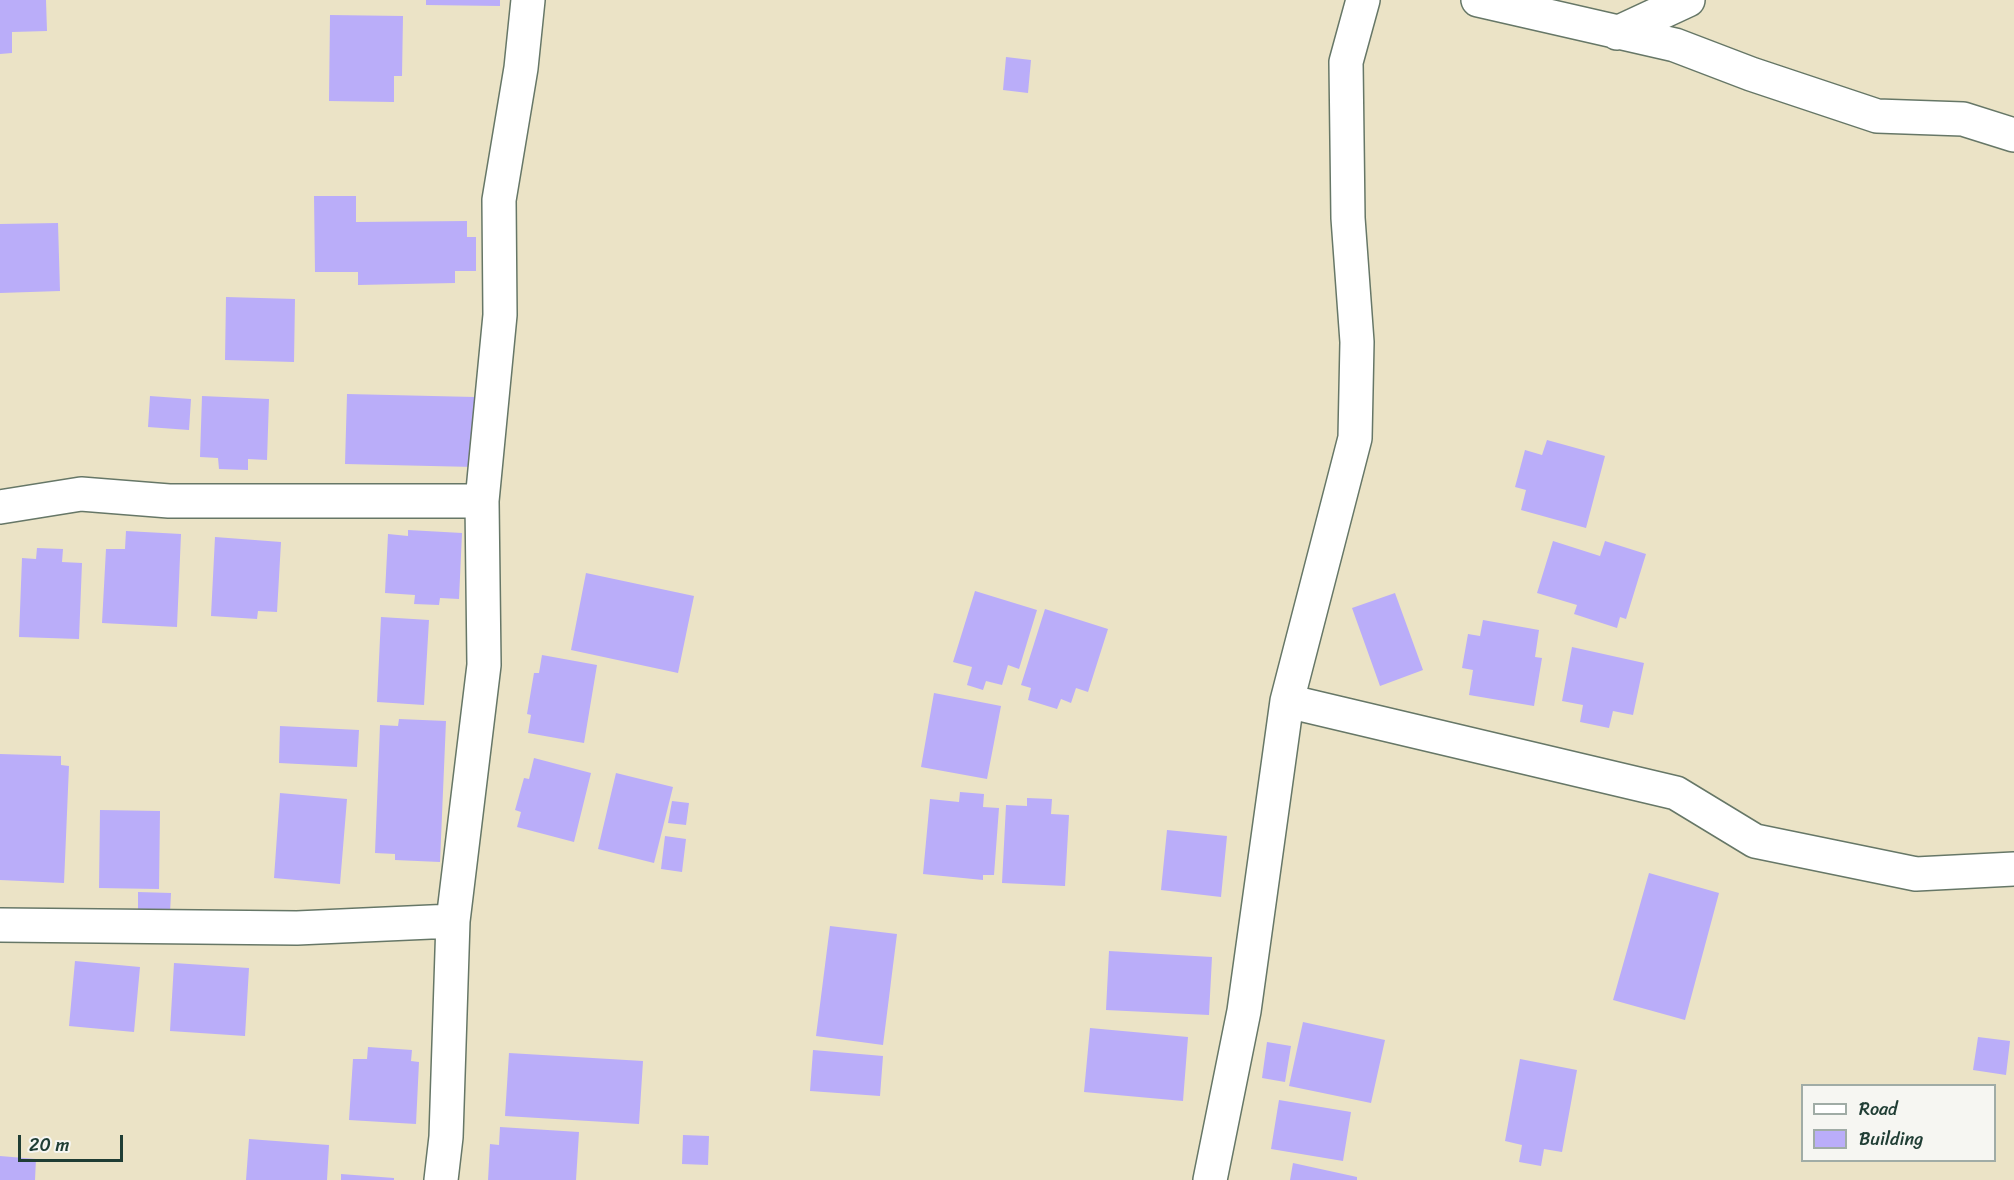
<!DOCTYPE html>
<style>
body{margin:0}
#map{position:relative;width:2014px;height:1180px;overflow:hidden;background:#ebe3c6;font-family:Sriracha,sans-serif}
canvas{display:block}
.legend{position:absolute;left:1801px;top:1084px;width:195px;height:78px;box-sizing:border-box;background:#f6f6f2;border:2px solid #a0aca6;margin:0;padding:8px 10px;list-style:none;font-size:18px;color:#1f3d34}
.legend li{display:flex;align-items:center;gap:12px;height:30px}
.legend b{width:30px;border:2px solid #a0aca6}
.scale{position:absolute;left:18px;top:1135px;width:105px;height:27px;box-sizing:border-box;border:3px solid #1f3d34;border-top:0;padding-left:8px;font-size:18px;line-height:21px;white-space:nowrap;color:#1f3d34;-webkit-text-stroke:4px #f6f6f2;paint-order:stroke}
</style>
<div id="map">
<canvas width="2014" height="1180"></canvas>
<ul class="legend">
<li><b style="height:8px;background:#fff"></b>Road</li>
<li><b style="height:16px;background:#baadf9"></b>Building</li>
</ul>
<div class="scale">20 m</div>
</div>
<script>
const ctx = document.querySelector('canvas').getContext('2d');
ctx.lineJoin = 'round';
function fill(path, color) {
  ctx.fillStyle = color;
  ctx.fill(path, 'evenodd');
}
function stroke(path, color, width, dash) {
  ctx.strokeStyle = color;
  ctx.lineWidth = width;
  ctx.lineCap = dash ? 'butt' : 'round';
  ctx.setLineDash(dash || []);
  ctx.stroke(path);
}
fill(new Path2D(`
 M0,0H46L47,31L12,32V53L0,54Z
 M426,0H500V6L426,5Z
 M330,15L403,16L402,76H394V102L329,101Z
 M1006,57L1031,60L1028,93L1003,90Z
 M314,196H356V222L467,221V237H476V271H455V283L358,285V272H315Z
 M58,223L60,291L0,293V224Z
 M226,297L295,299L294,362L225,360Z
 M347,394L475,397L474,467L345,464Z
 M150,396L191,399L189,430L148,427Z
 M202,396L269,399L267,460L248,459V470L219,469L218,458L200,457Z
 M1547,440L1605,456L1586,528L1521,510L1526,490L1515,487L1525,450L1542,455Z
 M408,530L462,533L459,599L440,598L439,605L414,604L415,595L385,593L388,534L408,536Z
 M126,531L181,534L177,627L102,623L106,549H125Z
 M215,537L281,542L277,612L258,611L257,619L211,616Z
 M1553,541L1600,556L1605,541L1646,554L1626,619L1620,617L1617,628L1574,614L1577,605L1537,593Z
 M37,548L63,549L62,562L82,563L79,639L19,637L22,558L36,559Z
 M586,573L694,596L678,673L571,650Z
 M975,591L1037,610L1019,669L1008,665L1002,685L986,681L983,690L967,685L972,667L953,662Z
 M1395,593L1423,670L1380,686L1352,608Z
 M1045,609L1108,629L1088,692L1076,688L1071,703L1061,699L1057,709L1028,700L1031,688L1021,685Z
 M381,617L429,620L424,705L377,702Z
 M1483,620L1539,630L1535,657L1542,658L1534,706L1469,695L1473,670L1462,668L1468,634L1480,636Z
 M1572,647L1644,663L1633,715L1613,711L1609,728L1580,722L1583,705L1562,701Z
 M542,655L597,665L584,743L528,733L531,715L527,714L534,673H539Z
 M934,693L1001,706L987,779L921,767Z
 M399,719L446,721L440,862L395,860V854L375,853L380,725L398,726Z
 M280,726L359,730L357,767L279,763Z
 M0,754L61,756V765L69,766L64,883L0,880Z
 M534,758L591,773L574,842L517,827L521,812L515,810L524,778L529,779Z
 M616,773L673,787L654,863L598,849Z
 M960,792L984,794L983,807L999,808L994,875H983V880L923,874L930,799L959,802Z
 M280,793L347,799L340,884L274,878Z
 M1027,798L1052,799L1051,814L1069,815L1065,886L1002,883L1006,805L1027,806Z
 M672,801L689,803L686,825L668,823Z
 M100,810L160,811L159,889L99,888Z
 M1167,830L1227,836L1221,897L1161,890Z
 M665,836L686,839L682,872L661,869Z
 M1649,873L1719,893L1685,1020L1613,1000Z
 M138,892L171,893L170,913L138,911Z
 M830,926L897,934L883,1045L816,1036Z
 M1109,951L1212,957L1209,1015L1106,1010Z
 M75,961L140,967L134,1032L69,1026Z
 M174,963L249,968L245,1036L170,1031Z
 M1303,1022L1385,1040L1371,1103L1289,1086Z
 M1090,1028L1188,1037L1183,1101L1084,1092Z
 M1978,1037L2010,1041L2006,1075L1973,1070Z
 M1267,1042L1291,1046L1285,1082L1262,1078Z
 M368,1047L412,1050L411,1061L419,1062L416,1124L349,1120L353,1059H367Z
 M813,1050L883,1056L880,1096L810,1091Z
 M509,1053L643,1061L639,1124L505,1116Z
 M1520,1059L1577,1070L1562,1152L1544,1149L1541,1166L1519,1162L1522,1145L1505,1141Z
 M1279,1100L1351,1112L1343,1161L1271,1149Z
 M500,1127L579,1132L576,1180H488L490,1144L499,1145Z
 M683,1135L709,1136L708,1165L682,1164Z
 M249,1139L329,1145L327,1180H246Z
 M0,1156L36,1159L35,1180H0Z
 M1293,1163L1357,1177V1180H1290Z
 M341,1174L394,1178V1180H341Z`), '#baadf9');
const street = new Path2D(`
 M1478,0L1675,45L1751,74L1877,116L1963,119L2014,135
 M1617,33L1688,0
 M0,507L81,494L169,501H482
 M1287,701L1676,793L1755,841L1916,874L2014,869
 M0,925L297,928L453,921
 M441,1180L446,1137L453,921L484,665L482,501L500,315L499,200L521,68L528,0
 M1210,1180L1244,1011L1287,701L1355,438L1357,342L1348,218L1346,62L1363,0`);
stroke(street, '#667767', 36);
stroke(street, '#fff', 33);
</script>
